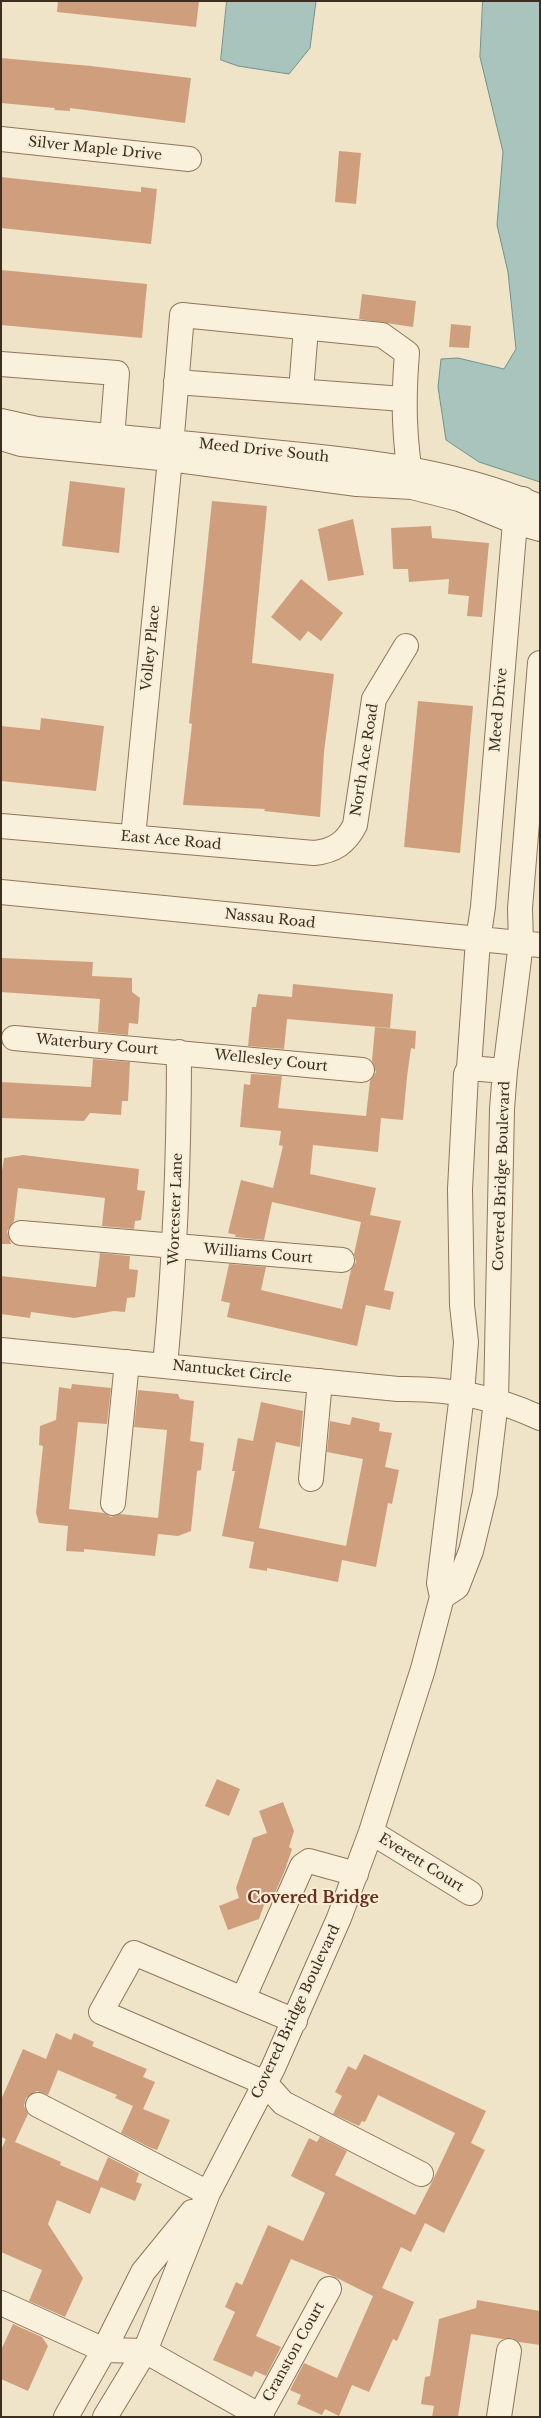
<!DOCTYPE html>
<style>
body{margin:0}
#map{position:relative;width:541px;height:2418px;overflow:hidden;background:#f0e4c8;font-family:"Libre Baskerville",serif}
canvas{display:block}
.frame{position:absolute;inset:0;border:2px solid #3d2e20;pointer-events:none}
</style>
<div id="map">
<canvas width="541" height="2418"></canvas>
<div class="frame"></div>
</div>
<script>
const ctx = document.querySelector('canvas').getContext('2d');
ctx.lineJoin = 'round';
function fill(path, color) {
  ctx.fillStyle = color;
  ctx.fill(path, 'evenodd');
}
function stroke(path, color, width, dash) {
  ctx.strokeStyle = color;
  ctx.lineWidth = width;
  ctx.lineCap = dash ? 'butt' : 'round';
  ctx.setLineDash(dash || []);
  ctx.stroke(path);
}
function label(font, color, halo, rows, align = 'center') {
  ctx.font = font + ' "Libre Baskerville",serif';
  ctx.lineWidth = 4;
  ctx.setLineDash([]);
  ctx.textBaseline = 'middle';
  ctx.strokeStyle = halo;
  ctx.fillStyle = color;
  for (const [text, x, y, turn = 0] of rows) {
    ctx.save();
    ctx.translate(x, y);
    ctx.rotate((+turn || 0) * Math.PI / 180);
    ctx.textAlign = isNaN(turn) ? turn : align;
    if (halo) ctx.strokeText(text, 0, 0);
    ctx.fillText(text, 0, 0);
    ctx.restore();
  }
}
const water = new Path2D(`
 M227,1H316L310,48L289,74L238,66L221,60Z
 M483,1H540V482L479,462L446,440L438,387L441,359L458,358L504,369L516,349L508,272L497,225L503,152L480,57Z`);
fill(water, '#a9c4bc');
stroke(water, '#6f938a', 1);
fill(new Path2D(`
 M58,1H199L196,27L57,12Z
 M1,58L91,66L191,78L185,123L70,108V111L54,110L55,108L1,103Z
 M339,151L361,153L356,204L335,202Z
 M1,177L141,192V187L157,189L151,244L1,228Z
 M1,270L147,284L142,338L1,325Z
 M362,294L416,301L413,327L359,319Z
 M451,324L471,326L469,348L449,347Z
 M70,481L125,488L119,553L62,546Z
 M212,501L267,506L252,663L334,674L324,752L320,817L264,811L265,809L183,805L192,724L189,723Z
 M353,519L364,575L328,581L318,529Z
 M431,526L432,538L489,543L482,617L467,616L469,596L448,594L449,579L409,582L408,569H393L391,528Z
 M301,579L343,613L321,641L308,631L300,641L271,617Z
 M418,701L473,706L460,853L404,847Z
 M41,718L104,726L96,791L1,781V726L40,730Z
 M1,958L93,962L92,976L132,978V992L140,998L138,1024L129,1023L128,1035L98,1032L100,999L1,992Z
 M293,984L393,994L390,1028L287,1019L284,1049L248,1046L252,1007H256L258,994L292,997Z
 M375,1027L416,1031L415,1049L411,1048L407,1077L403,1120L381,1118L378,1152L313,1145L310,1174L376,1188L370,1215L401,1221L384,1290L394,1292L390,1310L366,1305L357,1346L227,1317L230,1303L221,1301L229,1264L266,1267L261,1290L342,1309L351,1270L356,1262L354,1254L361,1222L272,1202L264,1240L235,1237L236,1235L228,1233L241,1180L273,1188L283,1146L279,1145L281,1131L240,1127L244,1084L250,1085L251,1074L282,1076L278,1108L366,1116L370,1081L376,1072L372,1061Z
 M93,1059L130,1062L128,1101H122L121,1115L90,1113L84,1121L1,1118V1082L91,1087Z
 M23,1155L139,1169L137,1190L145,1191L141,1220L135,1221L134,1229L102,1226L105,1198L18,1188L14,1221L7,1231L11,1244H1V1177L4,1158Z
 M100,1253L130,1256L129,1269L138,1270L135,1297L127,1298L125,1312L114,1311L74,1318L31,1312L30,1318L1,1314V1276L96,1287Z
 M72,1384L111,1388L107,1424L78,1422L69,1509L104,1513L111,1517L120,1514L158,1518L167,1430L134,1427L138,1390L178,1394L180,1399L194,1401L190,1441L204,1443L201,1470L197,1471L191,1531L178,1536L158,1534L155,1556L84,1549V1552L66,1551L68,1526L39,1523L36,1513L43,1446L39,1445L40,1426L56,1420L59,1387L71,1389Z
 M261,1402L303,1411L300,1447L276,1442L259,1528L346,1546L363,1459L327,1452L330,1421L350,1425L352,1417L380,1423L379,1431L392,1433L385,1467L399,1470L392,1504L388,1503L376,1567L342,1560L338,1582L267,1568V1571L249,1568L254,1542L222,1536L235,1471H232L238,1438L253,1441Z
 M217,1779L240,1789L229,1816L205,1806Z
 M283,1802L294,1831L289,1847L292,1849L285,1870L271,1902L264,1905L259,1919L228,1930L219,1906L239,1898L236,1888L253,1838L267,1833L259,1811Z
 M56,2033L71,2040L74,2033L94,2042L92,2046L147,2069L143,2077L155,2082L143,2109L170,2120L157,2150L151,2148L121,2133L133,2106L115,2098L117,2095L58,2070L48,2095L37,2091L26,2098L24,2106L28,2114L15,2142L61,2162L60,2165L98,2181L108,2157L139,2173L136,2182L142,2184L135,2201L101,2187L90,2214L57,2200L48,2224L83,2278L65,2317L29,2301L42,2270L1,2252V2150L6,2139L1,2137V2100L23,2049L46,2059Z
 M364,2054L486,2111L471,2143L485,2150L444,2233L425,2223L411,2252L401,2247L382,2288L414,2302L397,2341L393,2339L369,2392L352,2385L339,2416L325,2409L322,2415L297,2404L301,2395L290,2390L291,2388L304,2363L337,2378L373,2296L335,2277L291,2259L256,2336L281,2347L266,2376L255,2371L252,2377L213,2360L235,2312L225,2307L236,2282L242,2285L268,2225L303,2241L325,2193L291,2176L309,2138L317,2142L320,2137L347,2151L335,2175L415,2215L433,2180L455,2133L378,2095L365,2122L362,2121L359,2126L333,2114L342,2096L335,2092L348,2066L356,2070Z
 M477,2300L540,2311V2345L519,2342L512,2338L503,2339L471,2334L458,2417H432L434,2406L421,2404L425,2377L430,2376L439,2319L476,2308Z
 M13,2324L42,2337L48,2346L28,2391L1,2379V2350Z`), '#cf9f7d');
const minor = new Path2D(`
 M1,139L189,159
 M1,364L117,373L111,452
 M176,382L403,399
 M301,391L306,328
 M1,421L37,429C109,436 180,443 252,450C350,459 449,468 540,507
 M1,438L21,444L170,459L357,484L412,487L459,499L515,522L540,529
 M1,826L314,853C334,851 346,843 355,825L374,699L406,646
 M133,837L170,459L182,315L382,335L407,353C403,402 404,439 412,487
 M1,892L540,945
 M14,1038L362,1070
 M469,1068L478,940L483,907L515,522L523,499
 M505,1071L521,943L520,908L540,663
 M21,1233L342,1260
 M1,1350L398,1389C447,1388 496,1397 540,1418
 M165,1366C175,1261 179,1158 179,1052
 M311,1479L320,1381
 M113,1503L127,1362
 M371,1832L470,1893
 M243,1999L302,1866L309,1861L356,1874
 M295,2021L134,1953L101,2012L265,2083L283,2103L421,2174
 M38,2105L208,2193
 M1,2303L104,2350L145,2351L262,2417
 M66,2417L104,2350L143,2272L192,2212
 M105,2417L145,2351L208,2193L273,2068L339,1918L371,1832L423,1669L442,1597L439,1583L462,1394L466,1342L462,1305L460,1189L466,1074L469,1068L505,1071L502,1109L496,1401L485,1493L471,1551L457,1587L442,1597
 M259,2417L329,2289
 M499,2417L509,2351`);
stroke(minor, '#8d765c', 26);
stroke(minor, '#faf1dc', 24);
label('14px', '#3d2e20', '#f7eed8', [
 ["Silver Maple Drive",95,149,6],
 ["Meed Drive South",264,451,6],
 ["Volley Place",151,648,-84],
 ["Meed Drive",499,710,-85],
 ["North Ace Road",365,760,-81],
 ["East Ace Road",171,841,5],
 ["Nassau Road",270,919,6],
 ["Waterbury Court",97,1045,5],
 ["Wellesley Court",271,1061,6],
 ["Covered Bridge Boulevard",502,1176,-88],
 ["Worcester Lane",176,1209,-88],
 ["Williams Court",258,1254,5],
 ["Nantucket Circle",232,1372,6],
 ["Everett Court",421,1863,32],
 ["Covered Bridge Boulevard",296,2012,-65],
 ["Cranston Court",294,2352,-61]
]);
label('bold 16px', '#6b2e1e', '#f7eed8', [
 ["Covered Bridge",313,1898]
]);
</script>
